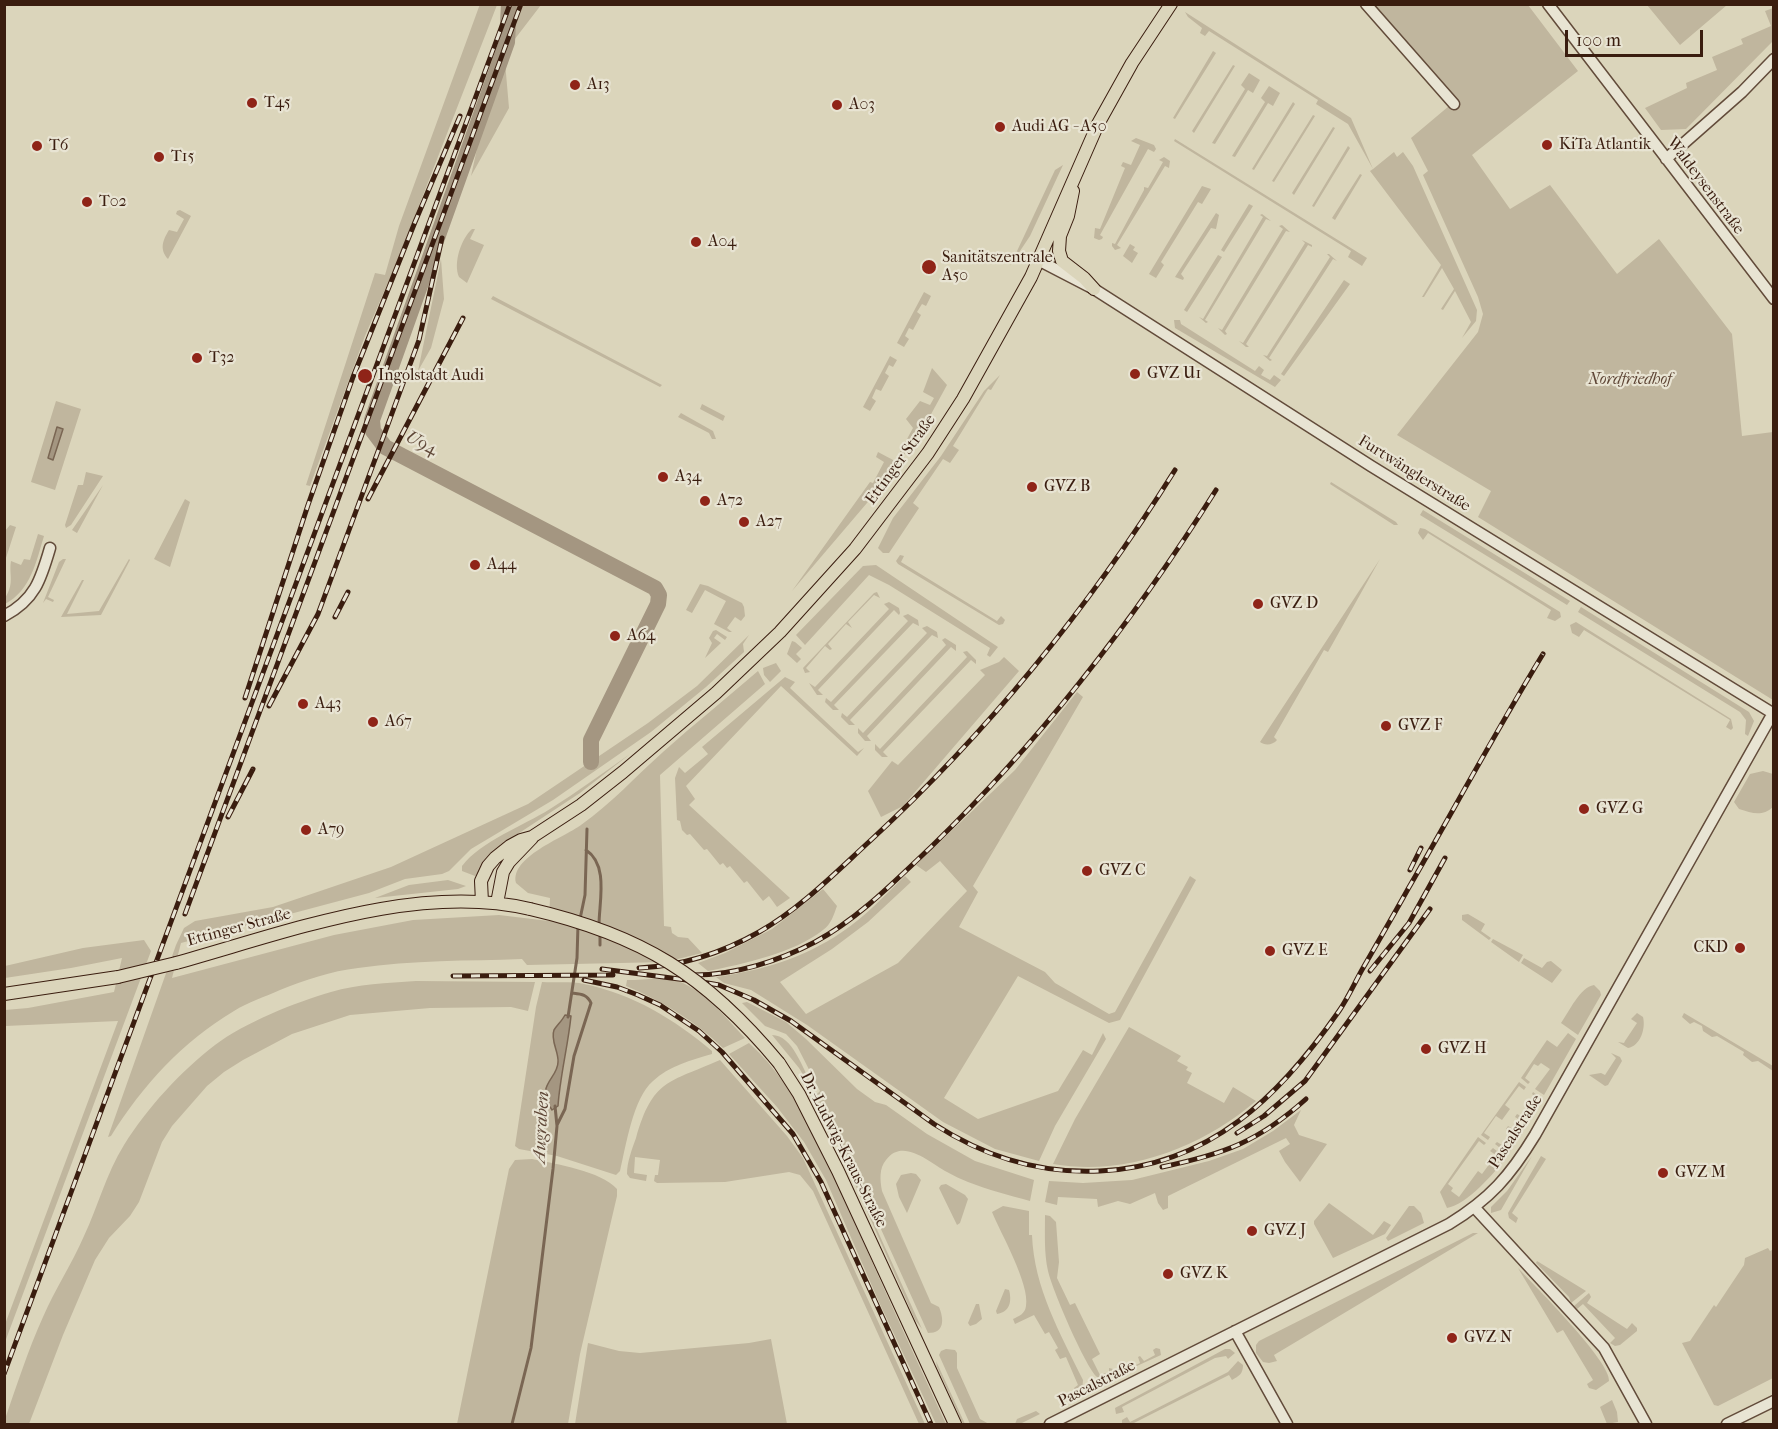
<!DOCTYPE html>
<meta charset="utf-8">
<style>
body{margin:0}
#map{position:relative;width:1778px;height:1429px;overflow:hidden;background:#dbd5bb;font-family:"IM FELL French Canon",serif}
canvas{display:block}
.frame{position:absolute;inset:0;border:6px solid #3a1d0f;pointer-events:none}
.scale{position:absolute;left:1565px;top:30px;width:138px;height:27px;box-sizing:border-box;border:3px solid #3a1d0f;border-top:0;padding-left:8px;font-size:18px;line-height:21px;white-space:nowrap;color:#3a1d0f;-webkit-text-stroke:4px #e8e4d3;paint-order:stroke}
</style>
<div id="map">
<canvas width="1778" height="1429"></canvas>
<div class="frame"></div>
<div class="scale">100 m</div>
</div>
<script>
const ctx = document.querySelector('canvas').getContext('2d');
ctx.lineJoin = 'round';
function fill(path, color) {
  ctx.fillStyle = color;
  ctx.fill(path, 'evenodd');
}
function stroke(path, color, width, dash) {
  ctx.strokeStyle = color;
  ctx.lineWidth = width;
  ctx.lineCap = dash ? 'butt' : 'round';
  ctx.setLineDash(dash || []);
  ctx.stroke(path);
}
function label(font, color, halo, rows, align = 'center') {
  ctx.font = font + ' "IM FELL French Canon",serif';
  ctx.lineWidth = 4.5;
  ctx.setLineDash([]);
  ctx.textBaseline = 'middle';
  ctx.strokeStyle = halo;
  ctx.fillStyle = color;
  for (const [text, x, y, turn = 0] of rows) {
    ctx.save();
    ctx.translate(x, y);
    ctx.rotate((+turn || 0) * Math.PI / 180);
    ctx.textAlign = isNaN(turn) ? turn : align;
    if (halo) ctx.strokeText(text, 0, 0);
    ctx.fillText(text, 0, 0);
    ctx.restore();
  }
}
fill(new Path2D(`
 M480,4L497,5L399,257L365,336L310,486L306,485L375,273L385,275L399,226Z
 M523,5H541L511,44L507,52L505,62L509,108L471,176L486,108Z
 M1363,5H1528L1578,71L1472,155L1510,209L1550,185L1617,274L1659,239L1732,334L1742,436L1773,432V700L1478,517L1491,491L1397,435L1478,332L1483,314L1478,297L1423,175L1428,171L1411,138L1449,106Z
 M1647,5H1727L1680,45Z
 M1773,8V41L1686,129L1661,130L1645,108L1687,88L1686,83L1717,70L1712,57L1743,44L1741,39L1771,26L1765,11Z
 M1185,12L1351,118L1373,169L1394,152L1397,157L1403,152L1413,166L1477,310L1476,321L1462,338L1471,322L1455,291L1443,310L1441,309L1454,289L1442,268L1424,297H1422L1441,265L1370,171L1373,169L1348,124L1316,104L1318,100L1209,31L1205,36L1200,33L1202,28L1188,17Z
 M1213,51L1216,53L1175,119L1173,118Z
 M1233,65L1235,66L1194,133L1192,131Z
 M1249,73L1260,80L1253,93L1248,90L1215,144L1212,143L1245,89L1241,85Z
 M1269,86L1280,93L1273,106L1268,103L1235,157L1232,156L1265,102L1261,98Z
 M1293,102L1295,104L1254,170L1252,169Z
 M1313,115L1315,116L1274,182L1272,181Z
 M1333,127L1335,128L1294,195L1292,193Z
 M1136,138L1154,145L1156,149L1154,152L1148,149L1100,235L1103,237L1102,239L1099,240L1094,238L1095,228L1100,229L1125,168L1121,166L1123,162L1131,165L1140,145L1131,141Z
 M1175,139L1367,258L1362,266L1348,257L1351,251L1174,141Z
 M1348,146L1350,148L1314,207L1312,206Z
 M1164,157L1170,161L1169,168L1165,166L1117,245L1121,248L1115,250L1112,246V243L1115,244L1144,190V187L1148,188L1163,162L1159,160Z
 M1063,165L1030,236L1010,266L1055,170Z
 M1360,174L1362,175L1335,220L1332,218Z
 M1202,186L1211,189L1202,204L1198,202L1161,262L1164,265L1156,278L1149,274Z
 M1249,204L1253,206L1224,252L1221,250Z
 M180,210L191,216L168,259C159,249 163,240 169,230L177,232L184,219L176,214L177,211Z
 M1216,213L1219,215L1216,229L1211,228L1181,274L1184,278L1183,280L1175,277Z
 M1262,214L1271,221L1266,219L1205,320L1208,322L1206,323L1199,317L1203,319L1263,217L1260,215Z
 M1282,225L1290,232L1286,231L1225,331L1227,334L1225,335L1218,328L1222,330L1283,229L1279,226Z
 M472,229H475L470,239L484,245L467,283L459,277C453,263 461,239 472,229Z
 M1302,240L1312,245V247L1308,245L1246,344L1249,347H1246L1239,341L1243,343L1305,243Z
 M1130,244L1135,247L1133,250L1138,253L1132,263L1123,256Z
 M1327,254H1329L1337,261L1333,259L1269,358L1272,360L1270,361L1263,355L1267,356L1330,257Z
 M1218,255L1222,257L1187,312L1184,310Z
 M441,259L444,299L431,348L418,371Z
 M1344,280L1350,284L1284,376L1281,374Z
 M924,292L931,296L926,306L922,304L917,312L921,315L913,330L909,328L905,336L909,339L904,347L897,343Z
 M493,296L662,385L660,387L491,299Z
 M1174,320H1180L1181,324L1255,371L1259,366L1264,370L1261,375L1270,380L1274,375L1281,380L1275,387L1175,328Z
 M890,356L897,360L893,367L889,365L885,373L889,376L881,391L876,389L872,398L876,401L870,411L863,407Z
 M932,368L947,385L924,427L884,483L792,591L870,482L873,483L884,462L876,457L878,452L895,461L913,428L906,419L920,401L930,405L934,398L923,392Z
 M1000,375L991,390L988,389L953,446L959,450L950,463L943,459L913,503L919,508L889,553H883L878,548L893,518L941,456L984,391Z
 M56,401L81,409L55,490L31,482Z
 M702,404L725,416L723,421L700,409Z
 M681,413L713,431L716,439H712L709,433L678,417Z
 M86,472L103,476L71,525L66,528L65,525L78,485H83Z
 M1331,482L1396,522L1398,525H1394L1330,484Z
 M103,485L77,533L72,530Z
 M185,499L190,502L170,567L154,559Z
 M1423,510L1570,601L1567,605L1420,515Z
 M10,525L16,527L5,561V531Z
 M1420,528L1425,529L1560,612L1561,617L1555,621L1547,618L1551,610L1428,533L1423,540L1418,533Z
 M38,534L44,536C36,562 31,590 5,604C4,597 7,596 9,590C13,580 9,571 11,561L21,565L24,559L30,560Z
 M900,555L904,556L901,562L997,621L1001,616L1005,620L1003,624L999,625L898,564L896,561Z
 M63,559H66L48,597L54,600L53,602L46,599L43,603L59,562Z
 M129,559L130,560L101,615L61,617L82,580H84L67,614L99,611Z
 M1380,559L1328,652L1324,650L1274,737L1277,740C1273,745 1265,746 1260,742Z
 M876,565L998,647L990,657L987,655L990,648L889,585L869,575L805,645L796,635L863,566Z
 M700,584L708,586L742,603L744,607L745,616L741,621L735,617L727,628L732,632H729L714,624L726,601L705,590L692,613L686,610Z
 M877,592L880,598L874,595L848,622L852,628L846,624L828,644L832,649L830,650L825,646L806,668L810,672L805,673L803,668L874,593Z
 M889,602L899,608L900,613L899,615L894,610L818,690L823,695H817L809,683L815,687L889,609L884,604Z
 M1581,607L1749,712L1754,721L1748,736L1745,734L1746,720L1740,712L1578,612Z
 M908,614L918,620L919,626L913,623L834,705L839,710H833L825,702L826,698L831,702L908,621L903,616Z
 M1576,622L1731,719L1733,728L1731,730L1726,727L1730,720L1584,630L1579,637L1572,633L1570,625Z
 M927,626L937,632L938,638L932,635L850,720L855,725H849L841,717L842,713L847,717L927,633L922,628Z
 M716,630L727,637L725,640L717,634L714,638L721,643L705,658L712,643L709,638L713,631Z
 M749,635L743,644L744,652L706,687L651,732L553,800L471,849L449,871L442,874L405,879L369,893L181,943L172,978L334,935L413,920L499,915L549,921L550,898L528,893L516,883C510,857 563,838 581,825C611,804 636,776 663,752C694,724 727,698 758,671L765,684L660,775L664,926L671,927L672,933L678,937L688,938L702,953L666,962L527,965L522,959C468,961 412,960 358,968C331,971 305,980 280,990C265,997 248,1002 234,1011C182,1042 143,1085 111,1136L108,1137L176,945L184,928L195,921L273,907L391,867L528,804L648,723L697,686Z
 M945,638L956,645V651L951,647L867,736L871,741H865L858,733V728L863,733L946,645L942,640Z
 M792,641L795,642L802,648L796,654L801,659L797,663L787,654Z
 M967,651L976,660V664L971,660L883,752L888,757H882L875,750V744L880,749L967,657L963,652Z
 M1004,657L1019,671L903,806L881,817L868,791L892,761L898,765L985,675L980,670L999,662Z
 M776,663L781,671L770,682L764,675L763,668Z
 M785,677L795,682L790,688L858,752L864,748L857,756L781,686L686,786L695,799L689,805L790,898L777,907L769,896L763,901L747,881L744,883L730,866L727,868L723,863L720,865L707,849L704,850L690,834L687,835L682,830L680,821L677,820L675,778L679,767L685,773L708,754L702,747Z
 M1077,692L1083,697L973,886L978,892L959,927L1045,972L1055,983L1109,1014L1115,1012L1190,876L1196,880L1120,1020L1109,1023L1018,976L944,1098L978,1119L1058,1091L1083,1050L1092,1055L1103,1033L1106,1039L1055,1126L1039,1161L995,1149L943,1122L807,1025L751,990L724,983L716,977C763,970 802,959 842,932C865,917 885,895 905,876L911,882L868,922L832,949L780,982L806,1014L898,963L967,891L940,861L926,872L916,865L1015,770Z
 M630,754L580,793L504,843L496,850L478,875L475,876L462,871V866C481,841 523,826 550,809C577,792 603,773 630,754Z
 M1763,771L1773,774V807C1762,817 1752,813 1739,809L1734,802L1750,774Z
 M448,880L466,886L458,889L375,898L409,885Z
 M823,889L837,906C834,914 831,925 823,930C794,953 743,964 708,971L698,963L725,953L772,929Z
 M1468,914L1485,924L1481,931L1491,938L1489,940L1462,920V915Z
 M1493,939L1523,955L1519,962L1491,942Z
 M144,940L151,951L5,1342L4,1327L118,1021L5,1026V1010L28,1008L114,992L122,958L71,968L5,978V966L83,948Z
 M1524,958L1542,968L1547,962L1551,961L1562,970L1552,983L1521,963Z
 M627,980C642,980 659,977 674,980C699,985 728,1020 745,1038L723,1048C695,1021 662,1001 626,986Z
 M416,981L535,982L528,1011L511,1007L430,1008L350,1015L292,1034L243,1060L224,1072L207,1086L172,1126L162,1142L139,1202L130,1216L109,1238L95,1260L63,1335L29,1424H5V1419C17,1385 28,1350 43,1317C55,1289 72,1264 84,1236C98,1206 106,1174 124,1145C147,1108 181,1071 215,1045C244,1023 296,1002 331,992C358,984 387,983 416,981Z
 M542,982C555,983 571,981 584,984C633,994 674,1019 712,1051V1054C691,1060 669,1066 653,1081C633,1098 626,1146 620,1171L616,1175L557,1156L519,1149L515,1146L536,1007ZM562,1021L570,1028L565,1048L558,1106L548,1083L558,1067V1062L555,1028Z
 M1594,985L1600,991L1601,995L1578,1035L1561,1023C1569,1012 1580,987 1594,985Z
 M747,1002L786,1022L806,1039L857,1089L875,1102L886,1105L927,1134L975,1161L1034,1180L1030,1201C1009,1195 988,1190 968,1182C961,1179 954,1176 947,1172C930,1163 903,1137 886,1160C879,1168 880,1180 882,1191L931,1303L939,1307C944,1319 945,1333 928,1333L861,1185L815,1096L820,1091L797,1046L786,1034L765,1026L742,1003Z
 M1637,1013L1643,1017C1646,1029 1640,1046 1628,1048L1618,1042L1624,1043L1625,1041L1637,1023L1631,1019Z
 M1684,1013L1773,1066V1071L1758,1061L1752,1062L1743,1055L1744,1052L1717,1036L1712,1037L1703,1031L1702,1026L1694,1022L1690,1024L1682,1017Z
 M1129,1027L1181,1056L1177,1061L1188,1067L1186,1070L1192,1073L1187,1083L1224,1103L1233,1087L1256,1101C1202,1147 1126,1177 1053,1164L1075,1119Z
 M1568,1033L1576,1039L1544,1095L1535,1089L1550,1069L1541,1063L1538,1066L1534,1064L1525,1078L1530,1082L1528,1084L1521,1078L1547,1040L1557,1047Z
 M772,1035C793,1035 803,1070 812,1085L810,1086L799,1068Z
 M749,1043C802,1091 828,1164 857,1228C886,1294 916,1359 946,1424H936L879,1302L826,1180L804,1142L777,1107L729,1054Z
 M1611,1053L1620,1057L1622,1061L1608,1085L1605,1086L1589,1075L1601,1073L1605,1075L1616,1058Z
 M720,1060L787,1136L803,1158L925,1424H919L813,1191L800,1175L789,1172L725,1182L657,1183L654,1181L655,1175H658L660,1160L635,1157L634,1173L647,1175L646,1181L630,1178L627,1174C627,1162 632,1149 636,1138C653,1079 668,1083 720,1060Z
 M1519,1082L1526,1087L1524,1090L1519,1086L1505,1105L1510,1109L1502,1120L1496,1116L1484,1133L1490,1137L1488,1140L1481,1135Z
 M1533,1092L1542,1099L1527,1124L1515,1117L1517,1114L1523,1117L1537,1098L1532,1094Z
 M1301,1110L1294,1125L1299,1135L1327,1144L1300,1182L1285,1162L1279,1151L1290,1144L1286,1138L1168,1196V1208L1163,1210L1158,1203L1155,1193L1130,1204L1118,1201L1098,1207L1097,1199L1058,1197L1057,1205L1045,1202L1049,1181L1083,1183L1132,1180L1209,1161L1243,1149L1273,1131Z
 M1508,1126L1522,1134L1508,1154L1495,1144L1497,1142L1502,1145L1511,1133L1506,1129Z
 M1478,1137L1486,1143L1484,1145L1479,1141L1448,1184L1453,1188L1451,1191L1459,1197L1478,1171L1482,1174L1496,1155L1490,1151L1493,1148L1506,1158C1494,1173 1467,1205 1447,1208L1440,1192Z
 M1532,1156L1501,1210L1491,1213V1207L1507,1191Z
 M1541,1156L1546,1159L1512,1213L1518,1218L1516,1223L1509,1218L1508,1213Z
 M532,1159C556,1164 601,1171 617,1189V1196L580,1354L568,1424H457L509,1169L515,1160Z
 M847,1166L855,1181L922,1329L915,1320Z
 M911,1173L916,1174L921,1180L907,1213L899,1197L896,1184L901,1175Z
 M946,1184L965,1195L968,1199L960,1223L957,1225L939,1188L941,1185Z
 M1329,1203L1373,1235L1384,1221L1391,1225L1385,1234L1333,1258L1314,1224V1221Z
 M1003,1206L1029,1211V1235H1032C1034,1288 1060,1333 1083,1380L1082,1392L1077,1395L1074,1388L1078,1385L1066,1357L1060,1359L1055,1350L1058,1348L1049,1332L1045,1334L1034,1315L1015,1324L1013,1319C1019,1316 1025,1314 1026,1306C1030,1284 1001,1234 992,1212Z
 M1409,1206H1414L1421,1213L1424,1223L1388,1241L1386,1238Z
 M1045,1215L1050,1216L1056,1222L1059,1262L1057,1278L1070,1305L1075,1303L1100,1354L1092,1359L1100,1375L1109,1372V1368L1113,1369L1116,1374L1125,1370L1122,1364L1125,1363L1128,1369L1140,1363L1138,1357L1140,1356L1144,1361L1155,1355L1153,1350L1156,1348L1160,1349L1161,1355L1106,1380C1101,1380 1101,1381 1097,1377C1085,1366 1052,1289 1048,1271C1044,1253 1045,1234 1045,1215Z
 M1473,1233H1478L1274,1355L1277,1361L1269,1363L1263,1362L1256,1353V1345L1259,1341Z
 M1768,1248L1770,1251L1774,1249L1773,1378L1718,1406L1714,1405L1682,1343L1690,1341L1714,1305L1716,1307L1744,1265L1745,1258Z
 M1537,1261L1586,1291L1571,1303L1569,1297L1536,1263Z
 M1518,1268C1534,1285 1612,1363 1609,1381L1596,1390L1589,1388L1587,1384L1593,1380L1563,1330L1557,1333Z
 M1005,1289L1009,1290C1012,1301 1010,1312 997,1314L996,1311Z
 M1589,1293L1591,1297L1587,1303L1627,1329L1632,1323L1637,1328V1331L1620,1345L1615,1346L1610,1343L1615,1338L1583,1304L1577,1309L1574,1306Z
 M976,1304H979L982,1319L976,1324L970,1326L968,1323Z
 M771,1339L787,1424H575L588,1343L619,1351L640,1353L749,1343Z
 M946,1349L955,1350L957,1353V1368L980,1419L989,1424H970L939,1355L941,1351Z
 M1225,1349H1230L1235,1353L1228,1359L1226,1356L1215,1358L1122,1407L1124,1412L1116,1414L1115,1408Z
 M936,1361L965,1424H963L937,1367Z
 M1238,1361L1243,1365C1243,1374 1239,1376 1232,1380L1229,1375L1132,1424H1122V1420L1127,1417L1130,1422L1228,1372Z
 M1612,1400L1617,1412L1618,1422L1607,1424L1600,1407Z
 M1036,1411L1040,1414L1020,1424H1015L1017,1419Z`), '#c0b69e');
const water = new Path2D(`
 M57,427L63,429L53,460L48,458Z
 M565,1015L571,1016C568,1046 560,1076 558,1106L552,1110C534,1085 558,1079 558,1062C559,1052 550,1040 554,1030C557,1025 562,1021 565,1015Z`);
fill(water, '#a49681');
stroke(water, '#7a6653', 1.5);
stroke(new Path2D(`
 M590,751L591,762
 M586,850C609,865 599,902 599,925
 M580,919L585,895L587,829
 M600,935V945
 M568,1017L577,958L578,925
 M557,1125L565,1109L574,1056L591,1003C587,994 581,994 572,993
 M512,1424L531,1348L553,1169L557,1126L555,1106`), '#7a6653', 3);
stroke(new Path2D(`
 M509,4L507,42L372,420L373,431L385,447L655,588L659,595L658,604L591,740V762`), '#a49681', 16);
const minor = new Path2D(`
 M1366,4L1454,104
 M1548,4L1774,299
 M1666,159L1742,92L1774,59
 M1038,260L1094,289L1371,466L1774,714
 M4,616C35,600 41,579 50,548
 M1475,1208L1604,1348L1646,1424
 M1235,1331L1287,1424
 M1050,1424L1449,1224C1490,1199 1510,1176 1535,1135L1773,713
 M1727,1424L1774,1401`);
const major = new Path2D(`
 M1073,191L1068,216L1060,236L1059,251L1062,261L1084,278L1094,289
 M482,902L481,881L488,866L495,858L510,846L521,840L532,837L581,805L623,772L716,693L780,632L855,549L928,453L963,399L1031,277L1098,124L1132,63L1171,4
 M497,903L503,872L509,862L532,838
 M176,963C285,933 417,882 530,909
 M4,994L118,977
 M779,1063L799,1094L838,1171L955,1424`);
stroke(minor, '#624b3a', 13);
stroke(major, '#3a1d0f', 14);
stroke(minor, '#e8e4d3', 10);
stroke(major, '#dbd5bb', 12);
const rail = new Path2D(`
 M368,499L463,318
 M335,617L348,592
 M245,698L308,505L353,377L415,222L460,116
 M269,706L318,614L345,541L419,340L442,238
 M228,817L253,769
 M1410,870L1421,848
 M185,914L521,4
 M639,968C681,966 722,953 759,932C801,908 836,872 871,840C989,731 1090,606 1175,470
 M602,969L702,982L719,985L754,1000L791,1021L934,1124C985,1157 1039,1174 1100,1171C1210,1166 1280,1096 1339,1011C1348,998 1355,982 1363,968C1378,942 1393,916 1408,889C1453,811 1496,731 1543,654
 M1370,971L1409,923L1445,858
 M694,975C735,975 779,961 815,942C859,918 895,881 931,847C1041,740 1134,620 1216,490
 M453,976L613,975
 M584,980L617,987L638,995L660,1005L699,1031L722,1052L793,1134L821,1182L931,1424
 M1237,1133L1264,1116L1305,1081L1430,909
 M1162,1167C1224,1154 1258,1142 1306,1099
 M4,1374L510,4`);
stroke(rail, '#3a1d0f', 5);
stroke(rail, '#e8e4d3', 3, [9]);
const majorBridge = new Path2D(`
 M530,909C642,935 706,975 779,1063
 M118,977L176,963`);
stroke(majorBridge, '#3a1d0f', 14, []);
stroke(majorBridge, '#dbd5bb', 12);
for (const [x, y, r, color] of [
 [575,85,6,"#8f2418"],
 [252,103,6,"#8f2418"],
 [837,105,6,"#8f2418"],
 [1000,127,6,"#8f2418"],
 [1547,145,6,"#8f2418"],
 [37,146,6,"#8f2418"],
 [159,157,6,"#8f2418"],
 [87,202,6,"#8f2418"],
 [696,242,6,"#8f2418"],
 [929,267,8,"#8f2418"],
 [197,358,6,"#8f2418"],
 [1135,374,6,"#8f2418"],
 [365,376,8,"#8f2418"],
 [663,477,6,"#8f2418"],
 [1032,487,6,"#8f2418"],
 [705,501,6,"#8f2418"],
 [744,522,6,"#8f2418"],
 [475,565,6,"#8f2418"],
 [1258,604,6,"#8f2418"],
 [615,636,6,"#8f2418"],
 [303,704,6,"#8f2418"],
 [373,722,6,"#8f2418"],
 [1386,726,6,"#8f2418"],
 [1584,809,6,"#8f2418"],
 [306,830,6,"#8f2418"],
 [1087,871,6,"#8f2418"],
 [1740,948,6,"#8f2418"],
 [1270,951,6,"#8f2418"],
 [1426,1049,6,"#8f2418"],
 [1663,1173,6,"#8f2418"],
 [1252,1231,6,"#8f2418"],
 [1168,1274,6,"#8f2418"],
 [1452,1338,6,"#8f2418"]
]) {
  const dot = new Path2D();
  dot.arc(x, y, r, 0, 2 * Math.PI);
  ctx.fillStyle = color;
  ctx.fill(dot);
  stroke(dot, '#e8e4d3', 2);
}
label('16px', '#3a1d0f', '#e8e4d3', [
 ["A13",587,85],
 ["T45",264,103],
 ["A03",849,105],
 ["Audi AG - A50",1012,127],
 ["KiTa Atlantik",1559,145],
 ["T6",49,146],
 ["T15",171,157],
 ["T02",99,202],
 ["A04",708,242],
 ["Sanitätszentrale",942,258],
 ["A50",942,276],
 ["T32",209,358],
 ["GVZ U1",1147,374],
 ["Ingolstadt Audi",378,376],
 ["A34",675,477],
 ["GVZ B",1044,487],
 ["A72",717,501],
 ["A27",756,522],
 ["A44",487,565],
 ["GVZ D",1270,604],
 ["A64",627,636],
 ["A43",315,704],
 ["A67",385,722],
 ["GVZ F",1398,726],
 ["GVZ G",1596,809],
 ["A79",318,830],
 ["GVZ C",1099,871],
 ["CKD",1728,948,"right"],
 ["GVZ E",1282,951],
 ["GVZ H",1438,1049],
 ["GVZ M",1675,1173],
 ["GVZ J",1264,1231],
 ["GVZ K",1180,1274],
 ["GVZ N",1464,1338]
], 'left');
label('16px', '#3a1d0f', '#e8e4d3', [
 ["Waldeysenstraße",1705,186,53],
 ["Ettinger Straße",901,460,-54],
 ["Furtwänglerstraße",1414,474,32],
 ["Ettinger Straße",239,928,-15],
 ["Pascalstraße",1516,1132,-57],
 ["Dr.-Ludwig-Kraus-Straße",843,1150,63],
 ["Pascalstraße",1097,1384,-27]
]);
label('italic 16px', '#5c4333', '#e8e4d3', [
 ["Nordfriedhof",1630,380]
]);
label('italic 18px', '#5f4737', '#e8e4d3', [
 ["U94",421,444,28],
 ["Augraben",542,1127,-87]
]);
</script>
